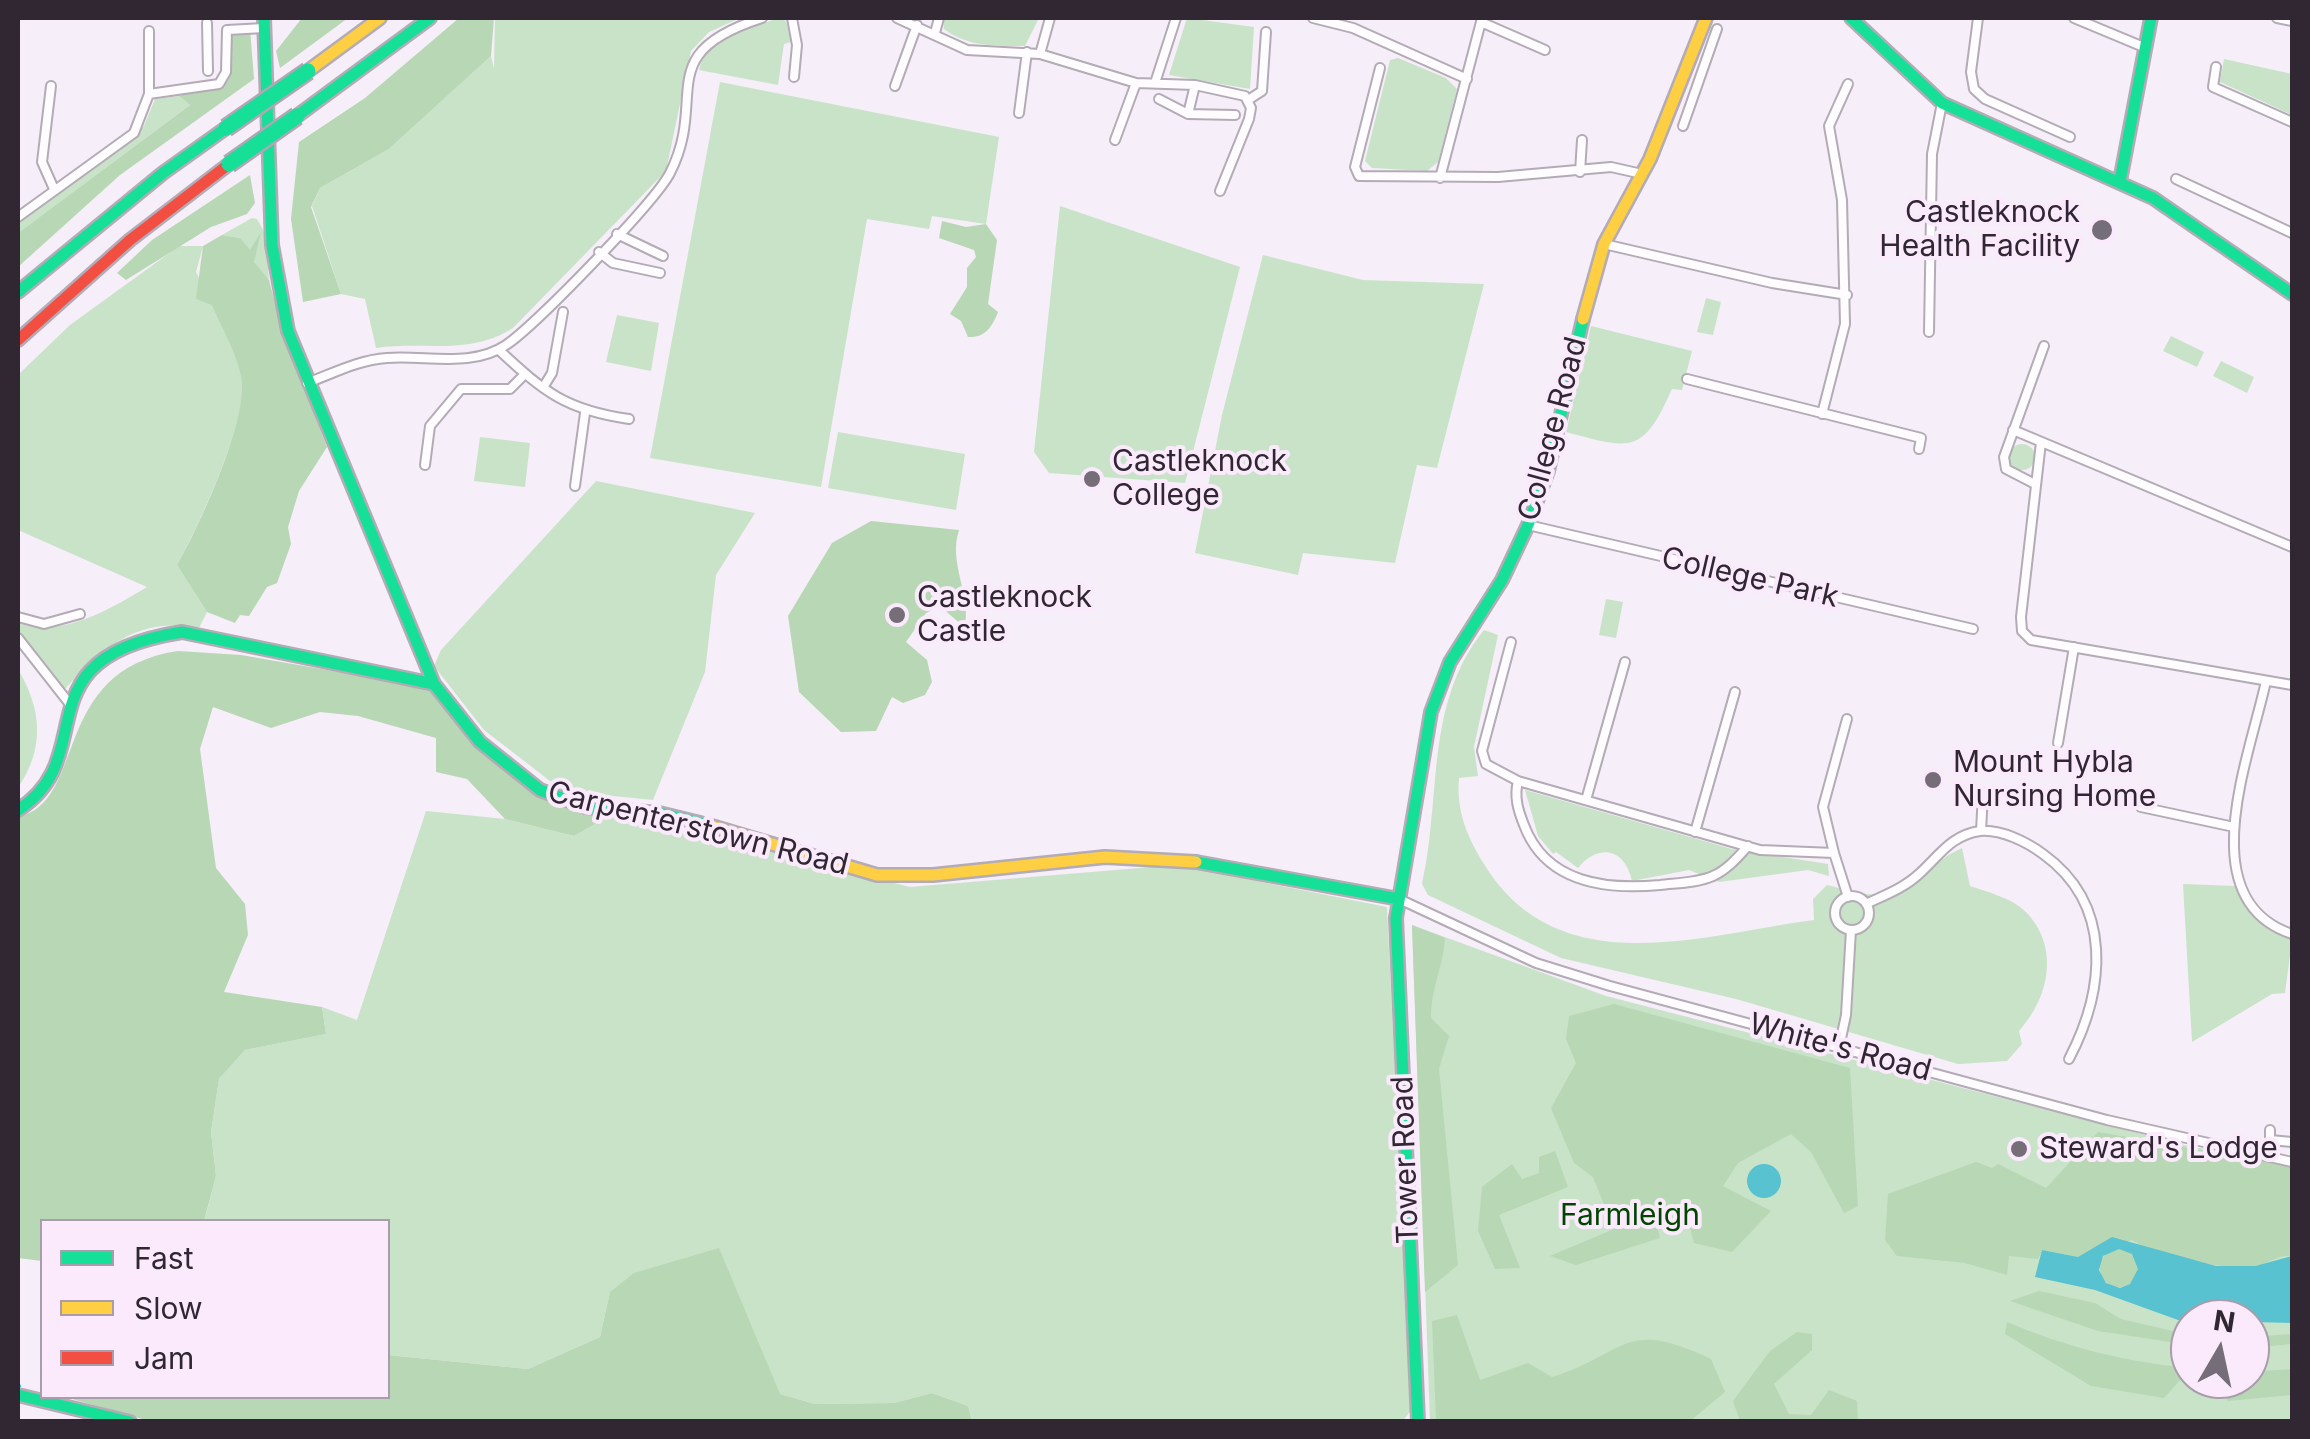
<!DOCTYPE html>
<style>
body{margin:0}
#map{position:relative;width:2310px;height:1439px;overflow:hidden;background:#f6eef8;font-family:Inter,sans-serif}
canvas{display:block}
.frame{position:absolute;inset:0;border:20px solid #302732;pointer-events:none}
.legend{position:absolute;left:40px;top:1219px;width:350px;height:180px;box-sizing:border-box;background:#faeafc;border:2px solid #a99cab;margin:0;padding:12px 18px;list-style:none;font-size:30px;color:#302732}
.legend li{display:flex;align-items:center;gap:20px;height:50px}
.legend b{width:50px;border:2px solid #a99cab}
.north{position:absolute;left:2170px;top:1299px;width:100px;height:100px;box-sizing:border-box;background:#faeafc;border:2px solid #a99cab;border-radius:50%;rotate:9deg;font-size:28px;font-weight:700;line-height:40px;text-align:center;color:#302732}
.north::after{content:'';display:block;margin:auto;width:35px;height:45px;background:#756d77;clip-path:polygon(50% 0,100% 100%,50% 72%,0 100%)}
</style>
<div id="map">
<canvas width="2310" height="1439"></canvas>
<div class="frame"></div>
<ul class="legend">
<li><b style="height:12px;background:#16e098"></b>Fast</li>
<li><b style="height:12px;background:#ffcf43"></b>Slow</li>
<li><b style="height:12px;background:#f24e42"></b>Jam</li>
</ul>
<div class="north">N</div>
</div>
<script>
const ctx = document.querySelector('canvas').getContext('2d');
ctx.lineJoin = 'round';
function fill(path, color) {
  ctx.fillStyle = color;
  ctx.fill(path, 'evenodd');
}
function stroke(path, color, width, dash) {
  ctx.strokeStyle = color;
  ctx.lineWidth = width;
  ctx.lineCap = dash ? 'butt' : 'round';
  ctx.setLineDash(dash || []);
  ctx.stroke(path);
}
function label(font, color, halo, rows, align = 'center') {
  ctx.font = font + ' Inter,sans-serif';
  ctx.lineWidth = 8;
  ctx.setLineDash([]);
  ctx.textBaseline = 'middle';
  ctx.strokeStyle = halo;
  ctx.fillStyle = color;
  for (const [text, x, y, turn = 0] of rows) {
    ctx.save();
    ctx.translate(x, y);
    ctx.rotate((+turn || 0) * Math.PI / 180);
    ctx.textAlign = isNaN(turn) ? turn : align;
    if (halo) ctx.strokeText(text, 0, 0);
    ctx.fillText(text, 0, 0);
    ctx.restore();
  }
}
fill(new Path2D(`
 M495,18H740L709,32L691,51L666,171L513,328C469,356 425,341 376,348L365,299L341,294L312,206L320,188L389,149L491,56L494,69Z
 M779,18L786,21L791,42L784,44L778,85L699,70C707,34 749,28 779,18Z
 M943,18H1039L1025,46C997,46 967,47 944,29Z
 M1187,18L1254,27L1250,89L1169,75Z
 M1398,58L1446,78L1457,89L1438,162L1427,171L1372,168L1365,161L1390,60Z
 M2224,59L2292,74V115L2220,82Z
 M720,82L999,137L986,224L932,216L929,229L867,219L821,487L650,458Z
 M179,96L190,105L18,233V221L144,126L155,99Z
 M1060,206L1240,267L1185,483L1049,473L1034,452Z
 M252,218L257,219L265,233L269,280L251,262L240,238L222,235Z
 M179,246H203L196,272C212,305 235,341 242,378C249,417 198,528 177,565L207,612L199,628C137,616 104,647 64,690L18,632V623C62,638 109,610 147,587L18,530V375L70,325Z
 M1263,255L1363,280L1484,284L1437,468L1417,465L1395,563L1303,553L1298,575L1195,553L1222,415Z
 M1706,298L1721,302L1713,335L1697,332Z
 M617,315L659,323L651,371L606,362Z
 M1591,326L1692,351L1682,390L1672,389C1643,454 1632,450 1566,432Z
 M2171,336L2204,352L2197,367L2163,351Z
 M2221,361L2254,377L2247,393L2213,376Z
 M838,432L965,454L956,510L828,488Z
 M480,437L530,443L525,487L474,481Z
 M2009 457a13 13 0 1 1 26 0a13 13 0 1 1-26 0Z
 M596,481L755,513L716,575L705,672L653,800L563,791L484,730L434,666L441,650Z
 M1606,599L1623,602L1616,638L1599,635Z
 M1484,630L1498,635L1474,747L1478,776L1459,778C1456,810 1467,837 1484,864C1558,985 1700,935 1814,920L1813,899L1827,885C1917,911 1896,880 1962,848L1970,886C1990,893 2013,898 2028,914C2060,950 2048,999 2019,1031L2022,1044L2007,1061L1958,1064L1736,999L1561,958L1428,895L1422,884C1442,797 1424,704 1484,630Z
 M18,669C42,710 45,748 18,788Z
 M1525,790L1732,849L1828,864L1829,876L1808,870L1719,882L1689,870L1632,881C1625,848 1598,843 1578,868L1556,852L1553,854L1538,836Z
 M426,811L505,819L574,836L615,813L910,887L1176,865L1387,907L1411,1410L1403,1421H972L968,1406L932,1393L894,1403L815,1404L780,1394L610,1292L600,1337L528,1369L388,1355V1222H204L216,1176L211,1132L219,1079L245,1050L326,1034L322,1007L357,1020Z
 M2183,884L2235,886C2247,914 2265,928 2292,940L2285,993L2272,994L2192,1042Z
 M1412,925L1606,996L2184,1145L2292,1166V1421H1430ZM2190,1319H2250V1379H2190Z`), '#c9e3c8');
fill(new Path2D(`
 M302,18H348L280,68L276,51Z
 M459,18H494L491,56L389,149L320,188L311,207L341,294L303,302L291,219L299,142L365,98Z
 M250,29L254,79L120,175L18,267V233L190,105L179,96L229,79L230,36Z
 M250,175L255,203L247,214L211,227L126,280L117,273L152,240Z
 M942,221L966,227L986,224L997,240L988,304L998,312C992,327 985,338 968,337L961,321L950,314L967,287V268L976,257L974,250L939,238Z
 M261,232L254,262L269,280L283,333L327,447L299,491L288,527L291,544L277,583L267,587L249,616L240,615L235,623L207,612L177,565C199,527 250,416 241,376C236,351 222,329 212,305L196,299L203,246L222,235L240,238L250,250Z
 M871,521L959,530C948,563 971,593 965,628L940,606L926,613L906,642L927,660L932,682L925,695L903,703L892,697L876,731L841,732L799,692L788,616L832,543Z
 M178,651L241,655L431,688L511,776L615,813L574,836L505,819L467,779L436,772V738L358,716L320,712L271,728L213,707L200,749L216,868L245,904L248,935L224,992L322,1007L326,1034L245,1050L219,1079L211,1132L216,1176L204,1221L42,1222V1261L18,1258V817C88,802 49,670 178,651Z
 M1412,925L1445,938C1443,968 1431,988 1431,1018L1449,1036L1439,1069L1458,1265L1425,1292Z
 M1614,1004L1850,1068L1858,1206L1844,1213L1811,1152L1791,1134L1738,1163L1723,1186L1771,1211L1732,1252L1694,1243L1685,1209L1655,1218L1660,1238L1576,1265L1550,1256L1614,1229L1593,1177L1574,1163L1551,1108L1576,1063L1566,1039L1569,1016Z
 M2098,1132L2292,1166V1256C2279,1254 2268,1264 2254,1266C2225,1271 2156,1256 2132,1240L2078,1257L2042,1250L2038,1259L2009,1256L2007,1275L1965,1263L1897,1256L1885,1240L1888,1194L1976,1162L1992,1168L1998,1164L2046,1188Z
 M1555,1151L1568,1187L1499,1215L1520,1268L1495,1269L1478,1231L1482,1187L1512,1164L1522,1179L1539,1173V1157Z
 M719,1248L780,1394L815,1404L894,1403L932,1393L968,1406L972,1421L153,1422L65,1397L388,1396V1355L528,1369L600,1337L610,1292L634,1273Z
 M2100 1268a19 19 0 1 1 38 0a19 19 0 1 1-38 0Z
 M2039,1291L2095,1303L2121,1319L2190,1335V1345L2098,1331L2010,1301Z
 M1457,1315L1480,1380L1528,1363L1552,1377C1628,1353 1623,1317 1711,1359L1725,1392L1690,1421H1436L1432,1321Z
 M2007,1322C2066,1347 2125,1362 2190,1368V1379H2250V1372L2292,1369V1395L2228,1401L2215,1384L2182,1378L2164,1398L2091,1386L2005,1334Z
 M1797,1332L1812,1334V1350L1774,1384L1789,1414L1811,1415L1829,1390L1857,1401L1858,1421H1740L1733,1401L1770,1351Z
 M2292,1334V1344L2250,1348V1337Z`), '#b8d7b5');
fill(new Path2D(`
 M1747 1181a17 17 0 1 1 34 0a17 17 0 1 1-34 0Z
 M2112,1237L2216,1266H2255L2292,1256V1323L2178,1320L2095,1290L2035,1277L2042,1250L2078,1257ZM2119,1249L2132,1254L2138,1269L2130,1284L2120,1288L2106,1283L2099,1270L2103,1256Z`), '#58c2d0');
stroke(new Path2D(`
 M19,1385L20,1386`), '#58c2d0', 2.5);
const street = new Path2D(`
 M792,18L797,45L794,77
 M897,18L967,50L1040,54L1136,83L1195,85L1245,96L1251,108L1249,119L1220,191
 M1313,18L1353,28L1467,79
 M1978,18L1971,72L1974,89L1985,99L2070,137
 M2074,18L2146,48
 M2277,18L2292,21
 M1481,22L1545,50
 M207,23L208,71
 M935,33L939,18
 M1040,54L1050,18
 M2216,67L2213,87L2292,122
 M1380,68L1355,167L1359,176L1498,177L1611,167L1642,174
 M1155,83L1176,18
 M51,86L42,162L54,189
 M895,86L917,25
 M149,94L219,84L226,72L227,30L264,28
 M1159,99L1188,114L1235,115
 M1248,100L1262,91L1266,32
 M1019,113L1027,52
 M1188,114L1195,85
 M1683,126L1717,29
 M1115,140L1136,83
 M1580,172L1582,140
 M1440,178L1482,18
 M2176,179L2292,233
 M18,217L134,133L149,94V31
 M617,234L663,256
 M1604,244L1772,283L1847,295
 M599,252L613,263L660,273
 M1929,332L1932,154L1942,103
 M499,350C544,392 566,410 629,419
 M1687,379L1921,438L1919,449
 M307,383C334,373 358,360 387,358C426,355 472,368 506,345C535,326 655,202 670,173C709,97 650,54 762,18
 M544,386L552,373L563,312
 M1822,414L1845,324L1842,200L1829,126L1848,84
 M2013,430L2292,547
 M2041,442L2021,617L2022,631L2031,640L2292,685
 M425,465L430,426L461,389H510L525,374
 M2035,484L2006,469L2004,457L2044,346
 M575,486L585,413
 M1528,525L1973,629
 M18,617L44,624L80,614
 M18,638L69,703
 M1511,642L1482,751L1486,764L1518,781L1760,850L1834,853L1848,897
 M2266,681C2250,756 2190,900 2292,934
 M2058,743L2074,647
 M1518,781C1514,797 1518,810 1524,825C1546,884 1607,890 1660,885C1677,883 1697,883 1713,876C1727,870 1738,857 1748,846
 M1586,800L1625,662
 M2141,807L2234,827
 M1981,831L1983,793
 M1695,832L1735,692
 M1834,853L1823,807L1847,719
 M1835 913a17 17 0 1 1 34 0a17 17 0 1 1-34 0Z
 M1399,899L1536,963L1610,986L2107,1120L2292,1162
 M1866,904C1885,895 1904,888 1919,874C1939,856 1951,835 1980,831C2001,829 2027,842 2043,854C2114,905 2105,990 2069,1059
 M1839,1048L1846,1015L1851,930
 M2270,1130V1140L2292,1142`);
const fast = new Path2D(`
 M264,18L272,245L288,331L434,684L480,742L540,790L586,807L659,813L708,825
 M1851,18L1942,103L2153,198L2292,294
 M297,116L430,18
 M2120,181L2151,18
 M18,292L163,173L226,128
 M18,810C104,755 16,658 182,632L434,684
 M1196,862L1399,899
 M18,1395L130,1422
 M1418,1422L1396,918L1431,712L1450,662L1502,580L1528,525L1548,471L1583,319`);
const slow = new Path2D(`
 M308,71L380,18
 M1583,319L1604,244L1650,159L1706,18
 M708,825L877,875H933L1105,857L1196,862`);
const jam = new Path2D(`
 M18,340L130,240L229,164`);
stroke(street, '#b3abb5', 12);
stroke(fast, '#b3abb5', 16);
stroke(slow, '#b3abb5', 16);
stroke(jam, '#b3abb5', 16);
stroke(street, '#fefcfe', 8);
stroke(fast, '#16e098', 11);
stroke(slow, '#ffcf43', 11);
stroke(jam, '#f24e42', 11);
const fastBridge = new Path2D(`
 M226,128L308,71
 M229,164L297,116`);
stroke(fastBridge, '#b2a6b4', 20, []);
stroke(fastBridge, '#16e098', 15);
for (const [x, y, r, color] of [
 [2102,230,12,"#756d77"],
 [1092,479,10,"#756d77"],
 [897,615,10,"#756d77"],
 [1933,780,10,"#756d77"],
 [2019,1149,10,"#756d77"]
]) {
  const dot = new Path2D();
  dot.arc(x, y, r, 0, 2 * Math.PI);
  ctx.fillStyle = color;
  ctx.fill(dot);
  stroke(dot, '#faeafc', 4);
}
label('30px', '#302732', '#faeafc', [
 ["Castleknock",2080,213,"right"],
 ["Health Facility",2080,247,"right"],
 ["Castleknock",1112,462],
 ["College",1112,496],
 ["Castleknock",917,598],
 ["Castle",917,632],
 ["Mount Hybla",1953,763],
 ["Nursing Home",1953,797],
 ["Steward's Lodge",2039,1149]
], 'left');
label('30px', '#302732', '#faeafc', [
 ["College Road",1553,429,-75],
 ["College Park",1750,578,13],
 ["Carpenterstown Road",698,829,14],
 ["White's Road",1840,1048,15],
 ["Tower Road",1406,1160,-92]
]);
label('30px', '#014600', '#faeafc', [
 ["Farmleigh",1630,1216]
]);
</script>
